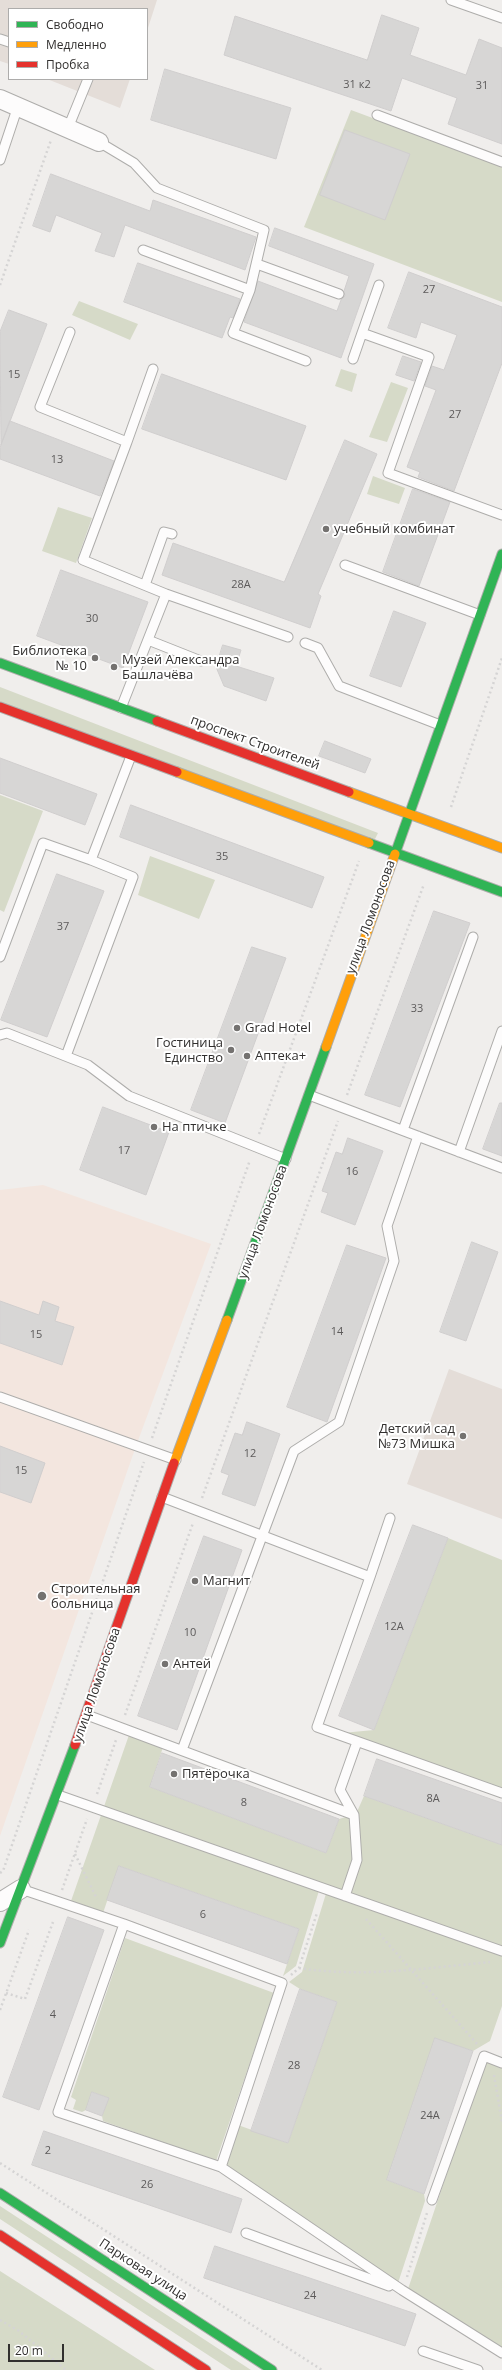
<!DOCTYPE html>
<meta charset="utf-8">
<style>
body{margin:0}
#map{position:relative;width:502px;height:2370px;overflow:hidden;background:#f0eeec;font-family:"Open Sans",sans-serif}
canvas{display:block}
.legend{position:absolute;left:8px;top:8px;width:140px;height:72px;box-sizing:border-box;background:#fff;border:1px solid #adacab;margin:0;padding:5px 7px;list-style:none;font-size:12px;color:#312f2e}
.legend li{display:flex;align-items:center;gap:8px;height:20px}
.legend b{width:20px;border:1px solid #adacab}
.scale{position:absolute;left:8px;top:2344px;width:56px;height:18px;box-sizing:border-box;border:2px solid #312f2e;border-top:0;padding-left:5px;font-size:12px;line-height:14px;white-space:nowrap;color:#312f2e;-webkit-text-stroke:3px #fff;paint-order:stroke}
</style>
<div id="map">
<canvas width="502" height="2370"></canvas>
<ul class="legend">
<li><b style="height:5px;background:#30b455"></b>Свободно</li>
<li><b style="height:5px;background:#ff9f0a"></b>Медленно</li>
<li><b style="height:5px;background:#e5322d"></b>Пробка</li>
</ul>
<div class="scale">20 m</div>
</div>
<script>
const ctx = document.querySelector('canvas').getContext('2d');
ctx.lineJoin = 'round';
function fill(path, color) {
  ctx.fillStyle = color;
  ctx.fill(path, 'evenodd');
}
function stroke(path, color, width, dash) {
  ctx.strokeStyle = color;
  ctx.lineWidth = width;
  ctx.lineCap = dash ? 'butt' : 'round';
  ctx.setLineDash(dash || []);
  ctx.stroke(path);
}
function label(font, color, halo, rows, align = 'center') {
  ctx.font = font + ' "Open Sans",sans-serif';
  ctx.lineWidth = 4;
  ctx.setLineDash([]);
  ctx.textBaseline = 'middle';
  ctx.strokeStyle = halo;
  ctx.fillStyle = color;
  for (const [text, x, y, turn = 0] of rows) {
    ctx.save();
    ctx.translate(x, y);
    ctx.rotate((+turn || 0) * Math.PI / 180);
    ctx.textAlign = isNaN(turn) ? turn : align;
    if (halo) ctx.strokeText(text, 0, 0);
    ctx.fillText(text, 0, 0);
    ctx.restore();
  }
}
fill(new Path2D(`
 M0,0H157L147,31V9H9V64L0,61Z
 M47,79H130L120,108Z
 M449,1369L502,1389V1519L407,1484Z`), '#e4ddd8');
fill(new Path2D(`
 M43,1185L211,1244L136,1446L0,1836V1190Z`), '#f3e6df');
fill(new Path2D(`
 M351,110L502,166V302L304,227Z
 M79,301L138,324L130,340L72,315Z
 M341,369L357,374L352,392L335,386Z
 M391,382L408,388L387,442L369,437Z
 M373,476L405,488L399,504L367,494Z
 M58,507L92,518L76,563L42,551Z
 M0,687L378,833L374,841L0,703Z
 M0,795L43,811L4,912L0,910Z
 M150,856L215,880L199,919L138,895Z
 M448,1538L502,1560V1790L342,1733L374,1730Z
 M129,1735L163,1747L150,1787L326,1853L339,1819L356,1814L364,1796L502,1845V2006L490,2041L473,2051L435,2039L387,2180L424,2194L425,2201L398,2283L224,2166L238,2125L288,2143L337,2002L300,1989L289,1982L302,1972L328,1887L321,1884L296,1966L283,1976L299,1929L119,1866L103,1913L71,1901Z
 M125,1938L274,1993L216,2161L103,2121L102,2116L108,2098L92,2092L86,2110L82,2112L73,2109L76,2100L71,2097Z
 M485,2060L502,2066V2349L408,2289Z
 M0,2206L251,2370H231L0,2219Z
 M0,2271L155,2370H0Z`), '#d6dac8');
const building = new Path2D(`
 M382,15L419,28L410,55L466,75L479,39L502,48V144L448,124L457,98L402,78L391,111L224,55L235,16L367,60Z
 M165,69L291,108L276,159L151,120Z
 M345,130L410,154L385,220L320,195Z
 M51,174L150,211L153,200L256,237L245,270L125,225L114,257L95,251L102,233L56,215L50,232L33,226Z
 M275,228L374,264L341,358L244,322L258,281L337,311L341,300L345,296L344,291L349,276L269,246Z
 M138,263L240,299L233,318L230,317L222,338L124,302Z
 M409,272L502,307V363L454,491L418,477L420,472L407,467L436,390L425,386L432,366L444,370L457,335L421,322L416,338L388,328Z
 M9,310L47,324L1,445L0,332Z
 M403,356L421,362L414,381L396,375Z
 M162,374L306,426L286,480L142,429Z
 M10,421L114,461L100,496L0,459V448Z
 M345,440L377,454L318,594L321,596L310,628L162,575L173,543L284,582Z
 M413,489L450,502L419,586L383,572Z
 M61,570L148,602L123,668L37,636Z
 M394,611L426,623L401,687L370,676Z
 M223,645L241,650L236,666L274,678L266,701L224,686L216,667Z
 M325,741L371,759L365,773L319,756Z
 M0,758L97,794L85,825L0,793Z
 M131,805L324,877L312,908L120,837Z
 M57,874L104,891L47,1037L1,1020Z
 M434,911L470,923L400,1107L365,1095Z
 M252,947L286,958L225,1123L191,1110Z
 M500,1103H502V1156L483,1149Z
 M103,1107L169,1132L146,1195L80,1170Z
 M348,1138L383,1151L355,1225L321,1212L328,1193L322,1191L336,1152L342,1154Z
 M472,1242L498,1252L466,1341L440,1332Z
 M347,1245L386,1258L327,1422L287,1407Z
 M0,1301L39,1315L43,1301L59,1307L55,1321L74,1327L62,1365L0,1343Z
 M247,1422L280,1434L255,1506L222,1494L229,1475L221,1472L235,1433L242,1435Z
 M0,1446L45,1463L31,1503L0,1492Z
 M413,1525L448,1538L374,1730L339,1716Z
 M204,1536L242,1550L177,1730L138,1716Z
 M162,1753L339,1819L326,1853L150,1787Z
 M377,1759L502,1803V1845L364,1796Z
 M119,1866L299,1929L287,1964L107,1900Z
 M68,1917L104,1930L39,2110L3,2097Z
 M300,1989L337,2002L288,2143L251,2131Z
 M435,2038L473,2051L424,2194L387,2180Z
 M92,2092L109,2098L102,2116L86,2110Z
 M44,2131L242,2199L231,2233L32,2165Z
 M215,2246L416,2314L405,2346L204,2278Z`);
fill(building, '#d7d6d5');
stroke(building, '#d0cece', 1);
const lane = new Path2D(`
 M451,0L502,18
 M0,39L9,42
 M377,115L502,162
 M68,128L88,79
 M99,142L134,163L157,188L264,230L250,290L233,333L306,361
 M0,160L18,106
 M143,250L250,290
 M257,264L339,294
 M379,285L362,333L429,357L388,473L502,515
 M70,332L40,407L127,442L83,560L166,594L288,637
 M353,359L362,333
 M127,442L153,369
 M345,565L480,615
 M145,585L164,532L172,534
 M148,640L201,661
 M305,643L318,648L339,686L440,725
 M121,708L166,594
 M0,957L43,843L91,860L131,756
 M0,1035L7,1033L88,1065L129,1096L286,1159
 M66,1056L133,877L91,860
 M309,1095L502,1168
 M403,1130L473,937
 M459,1152L502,1031
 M0,1397L176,1460
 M162,1497L370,1577L317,1727L502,1793
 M370,1577L390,1518
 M87,1715L354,1815
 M182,1750L294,1451L339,1422L394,1261L387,1226L418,1136
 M58,1795L502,1951
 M21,1889L124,1924L282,1983L221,2167
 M345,1896L357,1860L354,1815L340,1790L357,1742
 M124,1924L58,2112L221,2167L402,2290L502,2353
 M432,2200L484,2056L502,2063
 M246,2233L389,2286
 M423,2351L478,2370`);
const street = new Path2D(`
 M0,99L99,142
 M0,1902L21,1889`);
const fast = new Path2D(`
 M0,663L157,721
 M369,843L502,892
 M395,854L502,554
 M227,1320L326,1047
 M0,1943L75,1745
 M0,2193L272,2370`);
const slow = new Path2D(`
 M177,772L369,843
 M349,792L502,848
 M326,1047L395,854
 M174,1463L227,1320`);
const jam = new Path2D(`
 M0,707L177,772
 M157,721L349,792
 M75,1745L174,1463
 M0,2235L206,2370`);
stroke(lane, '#aeadab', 11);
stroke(street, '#aeadab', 20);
stroke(fast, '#aeadab', 11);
stroke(slow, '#aeadab', 11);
stroke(jam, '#aeadab', 11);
stroke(new Path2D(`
 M0,285L51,140
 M451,807L502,658
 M347,1095L424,884
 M259,1134L359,861
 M152,1438L250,1160
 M202,1498L338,1121
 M125,1715L193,1523
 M97,1794L116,1740
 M75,1854L97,1899
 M0,1873L3,1871L144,1462
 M62,1890L87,1819
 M366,1919L478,2045
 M299,1968C362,1978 427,1968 490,1962
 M291,1975L299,1968L317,1913
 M6,1993L25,1999L53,1922
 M0,2010L29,1930
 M494,2075L502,2122
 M0,2163L322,2370
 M407,2277L427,2213
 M0,2320L19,2331L66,2370`), '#d5d4d4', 2.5, [2, 3]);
stroke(lane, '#fdfcfc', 9);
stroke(street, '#fdfcfc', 18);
stroke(fast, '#30b455', 9);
stroke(slow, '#ff9f0a', 9);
stroke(jam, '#e5322d', 9);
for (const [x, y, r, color] of [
 [326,529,4,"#747270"],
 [95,658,4,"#747270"],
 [114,667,4,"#747270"],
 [237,1028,4,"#747270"],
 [231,1050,4,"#747270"],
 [247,1056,4,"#747270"],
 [154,1127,4,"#747270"],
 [463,1436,4,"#747270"],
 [195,1581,4,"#747270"],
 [42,1596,5,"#747270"],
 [165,1664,4,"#747270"],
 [174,1774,4,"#747270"]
]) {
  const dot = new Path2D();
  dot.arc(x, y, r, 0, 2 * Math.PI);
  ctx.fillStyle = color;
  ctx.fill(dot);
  stroke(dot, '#fff', 1.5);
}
label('11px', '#5c5a5a', null, [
 ["31 к2",357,85],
 ["31",482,86],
 ["27",429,290],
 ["15",14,375],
 ["27",455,415],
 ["13",57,460],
 ["28А",241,585],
 ["30",92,619],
 ["35",222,857],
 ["37",63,927],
 ["33",417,1009],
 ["17",124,1151],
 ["16",352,1172],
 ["14",337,1332],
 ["15",36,1335],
 ["12",250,1454],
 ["15",21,1471],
 ["12А",394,1627],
 ["10",190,1633],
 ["8А",433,1799],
 ["8",244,1803],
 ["6",203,1915],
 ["4",53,2015],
 ["28",294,2066],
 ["24А",430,2116],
 ["2",48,2151],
 ["26",147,2185],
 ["24",310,2296]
]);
label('13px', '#312f2e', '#fff', [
 ["учебный комбинат",334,529],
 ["Библиотека",87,651,"right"],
 ["№ 10",87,666,"right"],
 ["Музей Александра",122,660],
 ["Башлачёва",122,675],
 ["Grad Hotel",245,1028],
 ["Гостиница",223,1043,"right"],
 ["Единство",223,1058,"right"],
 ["Аптека+",255,1056],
 ["На птичке",162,1127],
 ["Детский сад",455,1429,"right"],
 ["№73 Мишка",455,1444,"right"],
 ["Магнит",203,1581],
 ["Строительная",51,1589],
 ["больница",51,1604],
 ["Антей",173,1664],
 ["Пятёрочка",182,1774]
], 'left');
label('13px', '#312f2e', '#fff', [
 ["проспект Строителей",255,743,20],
 ["улица Ломоносова",371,917,-70],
 ["улица Ломоносова",263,1222,-70],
 ["улица Ломоносова",97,1685,-71],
 ["Парковая улица",143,2270,33]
]);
</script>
